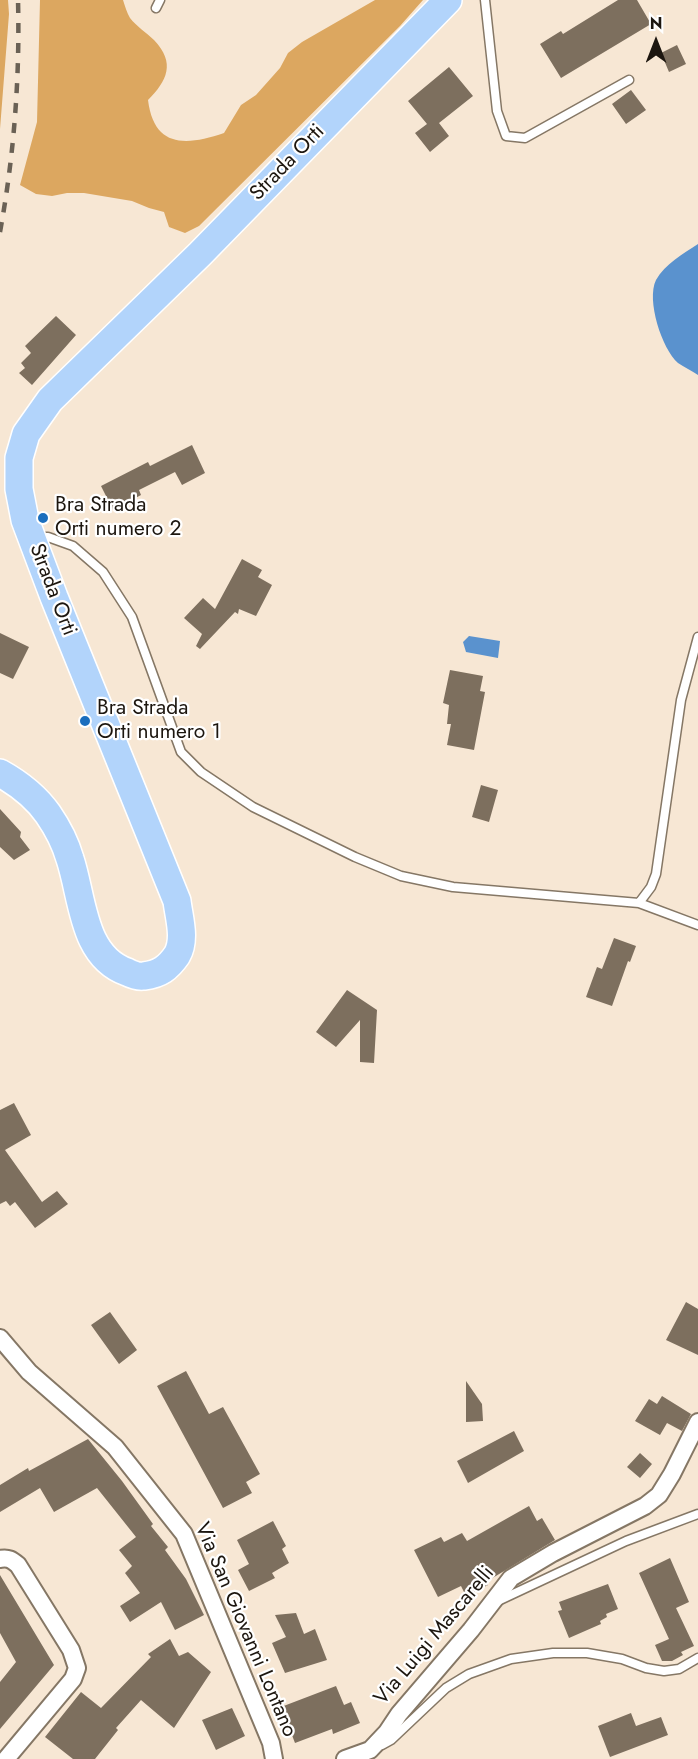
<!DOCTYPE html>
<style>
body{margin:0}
#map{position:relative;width:698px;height:1759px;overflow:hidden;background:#f7e7d4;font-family:Jost,sans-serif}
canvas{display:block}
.north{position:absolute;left:626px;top:12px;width:60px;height:60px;-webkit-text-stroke:4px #fff;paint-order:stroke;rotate:0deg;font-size:16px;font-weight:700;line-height:24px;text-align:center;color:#1c160f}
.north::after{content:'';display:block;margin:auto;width:21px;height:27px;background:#1c160f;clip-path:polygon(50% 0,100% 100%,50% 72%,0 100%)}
</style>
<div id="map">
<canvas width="698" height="1759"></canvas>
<div class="north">N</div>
</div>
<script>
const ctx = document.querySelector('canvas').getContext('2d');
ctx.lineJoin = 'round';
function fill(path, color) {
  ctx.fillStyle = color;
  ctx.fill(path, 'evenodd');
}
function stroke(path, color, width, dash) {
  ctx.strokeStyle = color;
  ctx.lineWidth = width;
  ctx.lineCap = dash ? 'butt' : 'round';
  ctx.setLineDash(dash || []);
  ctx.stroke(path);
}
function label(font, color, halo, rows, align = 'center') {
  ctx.font = font + ' Jost,sans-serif';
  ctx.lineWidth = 4.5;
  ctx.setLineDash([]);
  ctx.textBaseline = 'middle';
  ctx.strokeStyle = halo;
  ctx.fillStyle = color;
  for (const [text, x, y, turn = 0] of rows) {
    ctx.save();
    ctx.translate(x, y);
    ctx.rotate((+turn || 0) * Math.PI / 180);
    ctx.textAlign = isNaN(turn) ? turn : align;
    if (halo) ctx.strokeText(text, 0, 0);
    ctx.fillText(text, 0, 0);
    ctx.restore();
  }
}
fill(new Path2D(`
 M0,0H8L9,14L0,129Z
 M40,0H123C125,6 127,13 130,18C137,27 146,32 154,40C176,63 167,81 148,100C154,148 186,146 224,133L241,105L256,95L280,68L288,53L302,42L375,0H423L400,26L199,226L185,233L169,227L164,212L149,208L132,201L84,193H67L52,196L36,194L20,185L37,122Z`), '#dca760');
fill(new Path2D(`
 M698,244V375C692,371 684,367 678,363C662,349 646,300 656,280C665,264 683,254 698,244Z
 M469,636L500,641L498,658L466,652L463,642Z`), '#5a92ce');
fill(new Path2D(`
 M618,0H637L651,24L561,78L540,44L561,31L563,34Z
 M677,45L686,64L669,72L661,53Z
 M449,67L473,96L439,123L449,136L430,152L415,133L427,124L408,101Z
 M631,90L646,110L626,124L612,104Z
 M56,316L76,335L32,385L19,373L25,368L21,363L31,353L25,346Z
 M192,445L205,473L182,485L175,472L139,490L141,495L113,510L101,486L148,462L150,466Z
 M242,559L262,570L258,577L272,585L256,616L239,609L238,614L235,612L200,649L196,646L202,634L184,618L203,598L215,609Z
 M0,633L29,647L13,679L0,673Z
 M450,670L483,676L480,691L485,692L474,750L447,745L451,724H447L449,705L443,703Z
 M481,785L498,790L489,822L472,817Z
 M0,809L21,832L20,837L30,850L14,860L0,847Z
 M614,938L636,946L630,962L628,961L612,1006L586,997L597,967L602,969Z
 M347,990L377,1010L374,1063L360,1062V1020L336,1047L316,1032Z
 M14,1103L31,1135L5,1150L42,1202L57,1191L68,1204L35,1228L15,1202L10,1206L6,1201L0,1204V1110Z
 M686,1302L698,1309V1355L666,1340Z
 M110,1312L137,1350L119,1364L91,1325Z
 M186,1371L209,1414L223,1407L260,1474L246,1482L252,1493L223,1508L157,1386Z
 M466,1381L482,1404L483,1421L466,1422Z
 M662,1396L691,1414L682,1431L667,1423L660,1435L635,1421L649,1399L657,1404Z
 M514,1431L524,1451L468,1483L457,1461Z
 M88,1439L122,1481L153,1524L151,1526L168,1547L165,1550L186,1579L204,1615L175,1630L161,1602L130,1622L120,1606L140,1593L125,1573L132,1566L119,1550L136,1537L97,1488L54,1512L40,1488L0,1512V1485L28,1468L29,1471Z
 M640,1453L652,1464L640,1478L627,1467Z
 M529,1506L537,1521L542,1518L555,1540L486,1582L488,1585L466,1596L461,1586L438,1597L414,1550L441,1537L444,1542L462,1533L467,1541Z
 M273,1521L286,1546L282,1549L289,1563L272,1573L275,1578L249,1591L238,1570L249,1564L237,1540Z
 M670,1558L689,1602L676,1608L694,1646L681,1652L683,1655L672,1661H662L655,1645L669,1639L639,1573Z
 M0,1575L54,1665L0,1729V1682L16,1662L0,1633Z
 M608,1584L618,1609L606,1614L607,1617L600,1621L601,1624L569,1638L558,1611L562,1610L559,1602Z
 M296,1613L304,1634L315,1629L327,1660L285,1673L272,1643L286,1637L275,1615Z
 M170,1639L179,1656L188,1652L211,1672L174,1728L141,1700L116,1728L118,1730L95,1759H73L45,1737L81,1692L101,1708L151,1657L148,1654Z
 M336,1686L344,1705L351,1702L360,1723L333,1734L332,1729L295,1743L281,1707Z
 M232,1708L245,1736L216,1750L202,1720Z
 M631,1713L636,1726L661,1717L668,1735L610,1757L598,1726Z`), '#7d6f5e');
const service = new Path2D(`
 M485,0L497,111L506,136L525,138L629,80
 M156,8L160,0
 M36,537H48L73,546L103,572L132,617L181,752L201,772L253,807L355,857L401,876L453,887L639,903L698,925
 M639,903L651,887L656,874L681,700L698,637
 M498,1601L626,1541L698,1514
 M382,1745L391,1740L446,1688L469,1674L511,1659L553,1653H587L622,1659L646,1668L664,1671L679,1669L698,1658`);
const minor = new Path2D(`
 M0,1338L29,1372L115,1447L184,1534L271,1743L274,1759
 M0,1559C8,1557 12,1560 18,1565L71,1650L77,1668L73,1679L6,1759
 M345,1759L370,1750L387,1732L399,1714L471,1630L511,1578L553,1553L645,1506L659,1495L672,1474L698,1422`);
const primary = new Path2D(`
 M0,773C18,783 36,797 48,814C57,827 66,845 70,859C83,898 82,956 127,972C133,975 138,977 144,976C160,974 168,968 177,955C186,939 179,918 177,901L54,597L25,520L19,489V458L26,434L50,400L200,254L448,0`);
stroke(service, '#857765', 11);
stroke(minor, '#857765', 20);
stroke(primary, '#fff', 30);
stroke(service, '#fff', 8);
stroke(minor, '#fff', 16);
stroke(primary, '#b2d4fb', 27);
stroke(new Path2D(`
 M0,232C14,156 20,77 18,0`), '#6a6155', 4.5, [10, 10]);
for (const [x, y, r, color] of [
 [43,518,6,"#1b6ebd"],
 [85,721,6,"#1b6ebd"]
]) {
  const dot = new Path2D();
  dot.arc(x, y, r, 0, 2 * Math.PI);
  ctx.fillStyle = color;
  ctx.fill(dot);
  stroke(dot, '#fff', 2);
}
label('21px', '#1c160f', '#fff', [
 ["Strada Orti",288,163,-46],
 ["Strada Orti",52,590,69],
 ["Via San Giovanni Lontano",245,1630,67],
 ["Via Luigi Mascarelli",435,1636,-50]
]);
label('21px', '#1c160f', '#fff', [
 ["Bra Strada",55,506],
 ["Orti numero 2",55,530],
 ["Bra Strada",97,709],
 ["Orti numero 1",97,733]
], 'left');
</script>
